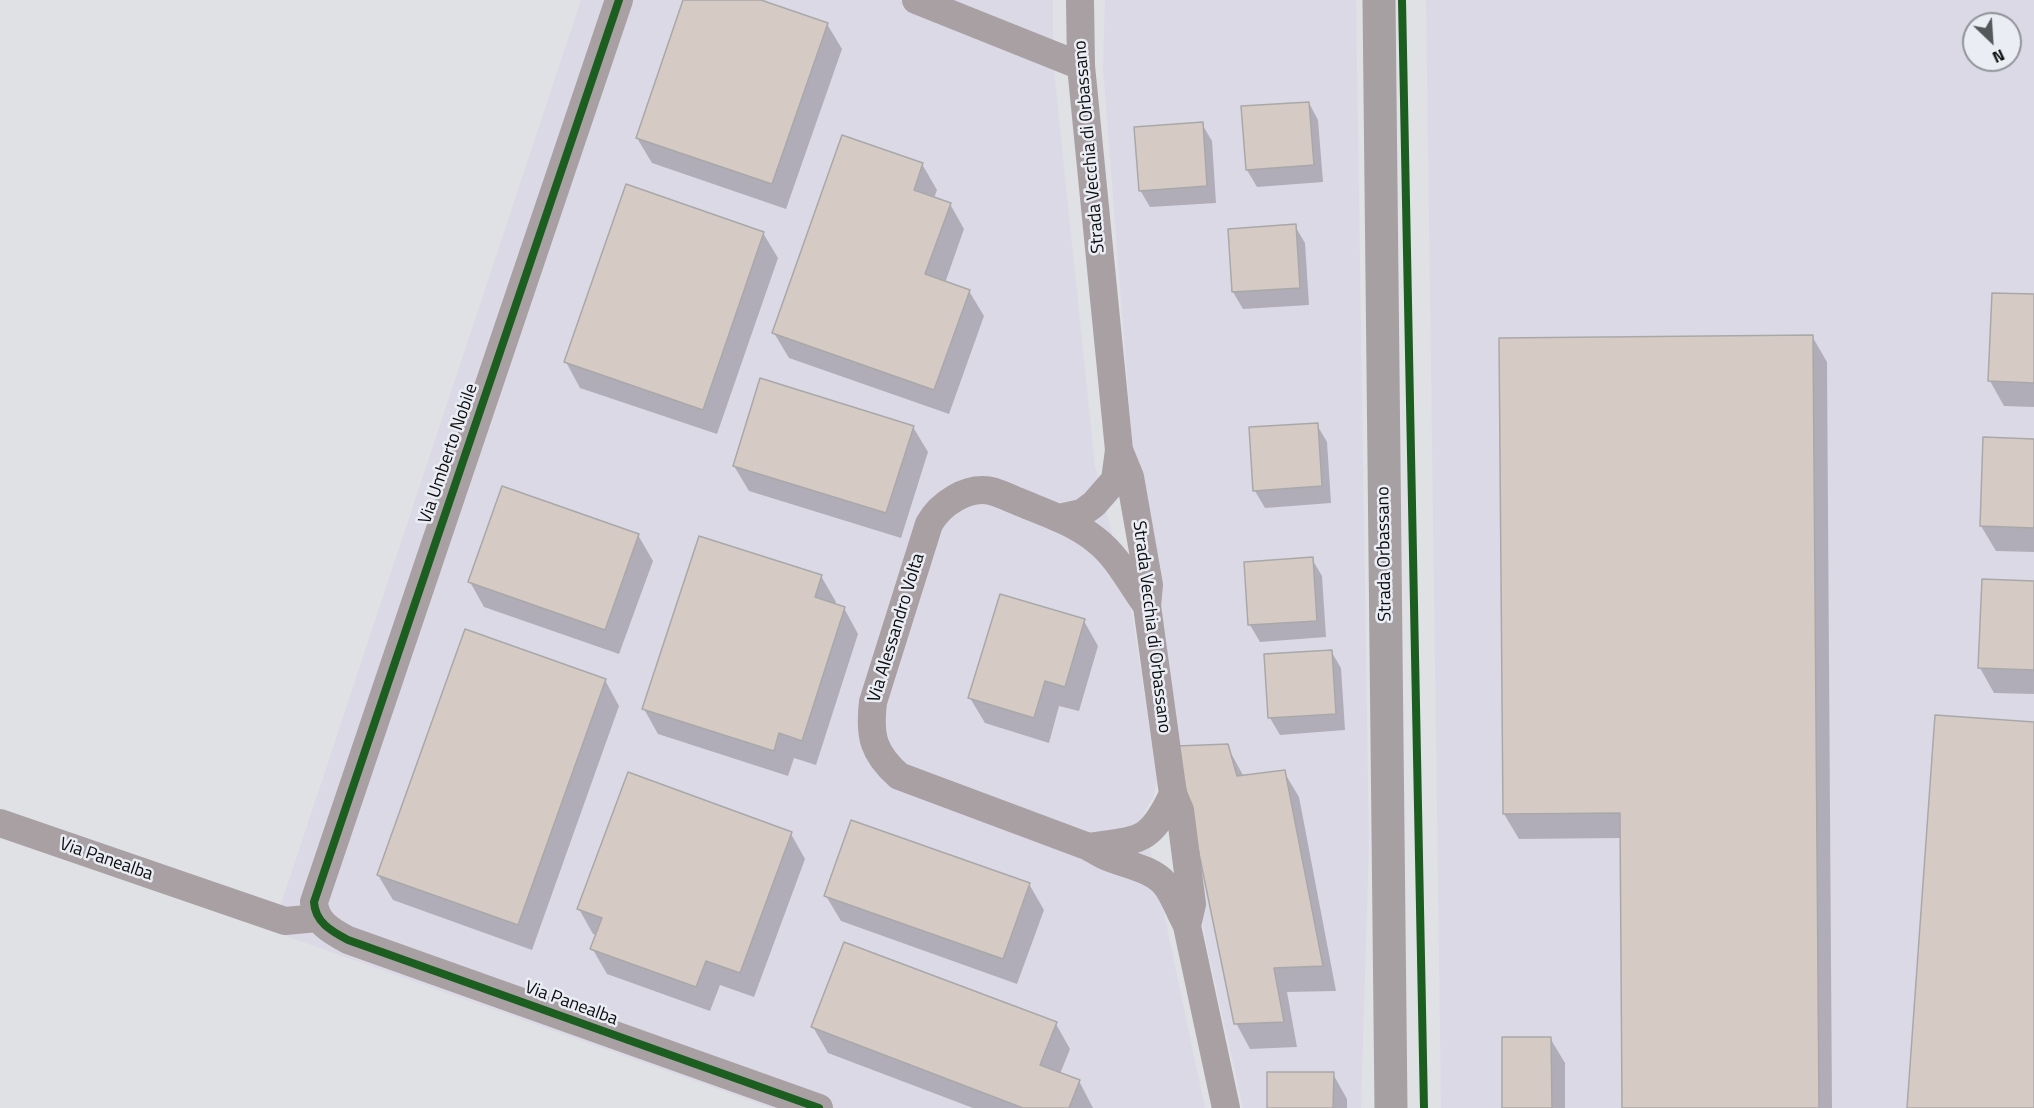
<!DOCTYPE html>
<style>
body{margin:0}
#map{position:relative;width:2034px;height:1108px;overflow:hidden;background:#dfe1e5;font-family:"Titillium Web",sans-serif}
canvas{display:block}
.north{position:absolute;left:1962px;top:12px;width:60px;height:60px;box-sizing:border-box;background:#ebedf4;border:2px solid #919398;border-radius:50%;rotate:155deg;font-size:16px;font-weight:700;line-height:24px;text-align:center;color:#0b0c0e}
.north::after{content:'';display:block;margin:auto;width:21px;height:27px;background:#555759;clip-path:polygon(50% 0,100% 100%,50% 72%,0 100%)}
</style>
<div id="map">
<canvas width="2034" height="1108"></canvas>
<div class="north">N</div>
</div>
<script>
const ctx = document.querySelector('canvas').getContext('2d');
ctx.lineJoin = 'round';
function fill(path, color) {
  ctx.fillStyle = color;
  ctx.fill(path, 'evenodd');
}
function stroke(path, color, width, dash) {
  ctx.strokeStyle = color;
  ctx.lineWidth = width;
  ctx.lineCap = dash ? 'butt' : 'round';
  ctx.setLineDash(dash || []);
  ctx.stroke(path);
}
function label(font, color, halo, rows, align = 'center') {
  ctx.font = font + ' "Titillium Web",sans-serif';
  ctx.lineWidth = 5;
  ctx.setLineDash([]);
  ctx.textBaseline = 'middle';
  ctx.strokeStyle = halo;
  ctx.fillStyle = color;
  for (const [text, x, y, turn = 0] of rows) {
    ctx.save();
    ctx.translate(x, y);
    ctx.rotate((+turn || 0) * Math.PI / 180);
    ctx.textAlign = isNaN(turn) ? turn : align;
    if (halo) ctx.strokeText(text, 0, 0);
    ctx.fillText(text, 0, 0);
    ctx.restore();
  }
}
fill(new Path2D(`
 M581,0H1053V61L1095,466L1133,619L1157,780L1153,798L1143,814L1205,1108H771L272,931Z
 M1105,0H1356L1369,844L1361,1108H1243L1208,952L1189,851L1134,468L1103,68Z
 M1426,0H2034V1108H1441ZM1974,24H2010V60H1974Z`), '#dcd9e6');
fill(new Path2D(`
 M685,0H756L827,24L842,49L786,209L652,163L637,138Z
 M1309,103L1318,120L1323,182L1257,187L1247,170Z
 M1202,124L1212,141L1216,203L1150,207L1140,190Z
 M922,164L937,190L934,198L950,204L964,229L945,283L969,291L984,316L949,414L789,358L774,333Z
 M1295,226L1305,243L1309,305L1243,309L1233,292L1229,230Z
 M763,233L778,258L717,434L580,388L566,362Z
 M2034,296V407L2004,406L1990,381Z
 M1812,336L1827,362L1832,1108H1623L1621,838L1519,839L1504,814Z
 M1317,425L1327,442L1331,503L1265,508L1255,491Z
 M913,427L928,452L901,538L749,491L734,466Z
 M2034,441V552L1996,551L1981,526Z
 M638,535L653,561L619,654L484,607L470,582Z
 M1312,559L1322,576L1326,637L1260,642L1250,625Z
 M821,576L836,602L835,605L844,608L858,634L816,765L794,758L788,776L658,734L644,709Z
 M2034,583V694L1994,693L1980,668Z
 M1084,621L1098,646L1079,711L1059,706L1049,743L985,723L970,698Z
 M1331,651L1341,668L1345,730L1280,735L1270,718L1266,656Z
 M605,680L619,706L532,950L393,900L378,875Z
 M1227,746L1244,777L1284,772L1299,797L1336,991L1287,992L1297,1047L1250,1049L1236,1023Z
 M791,834L805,859L754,997L720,985L710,1011L607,974L592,948L597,935L593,934L579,909Z
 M1029,884L1044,910L1017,984L841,921L826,896Z
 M1056,1024L1070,1049L1060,1074L1079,1081L1093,1108H973L828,1053L813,1027Z
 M1550,1038L1565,1063V1108H1504Z
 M1333,1074L1347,1099V1108H1268Z`), '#0003');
const building = new Path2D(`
 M683,0H761L828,23L772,184L636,138Z
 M1309,102L1314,165L1246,170L1241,106Z
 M1203,122L1207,186L1139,191L1134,127Z
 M842,135L923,163L914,190L951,203L925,274L970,290L934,390L772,333Z
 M626,184L764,232L703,410L564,362Z
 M1296,224L1300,288L1232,292L1228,229Z
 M1992,293L2034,294V383L1988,381Z
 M1813,335L1819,1108H1622L1620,813L1503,814L1499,338Z
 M760,378L914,426L886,513L733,466Z
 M1318,423L1322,486L1253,491L1249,427Z
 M1983,437L2034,439V528L1980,526Z
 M502,486L639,534L605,630L468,582Z
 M699,536L822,575L815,597L845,607L802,741L779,733L774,751L642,709Z
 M1313,557L1317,621L1248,625L1244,562Z
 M1982,579L2034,581V670L1978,668Z
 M1000,594L1085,619L1065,687L1045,681L1034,718L968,698Z
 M465,629L606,679L518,925L377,875Z
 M1332,650L1336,714L1268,718L1264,654Z
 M1935,715L2034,722V1108H1907Z
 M1228,744L1237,776L1285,770L1323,966L1274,968L1284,1022L1234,1024L1177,746Z
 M628,772L792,832L740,973L706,961L696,987L590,949L602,918L577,909Z
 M851,820L1030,883L1003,959L824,896Z
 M844,942L1057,1022L1040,1065L1080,1080L1069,1108H1023L811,1027Z
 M1502,1037H1551L1552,1108H1502Z
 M1267,1072H1334L1333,1108H1267Z`);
fill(building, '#d5cbc4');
stroke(building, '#a9a8a9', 1.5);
stroke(new Path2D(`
 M619,0L314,902C315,922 331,931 348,940L819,1108
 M916,0L1081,66
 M1080,0L1081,66L1119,450L1130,477L1149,585L1147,606L1173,794L1180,810L1192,904L1187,926L1226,1108
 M1059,518L1082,513L1094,504L1115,480L1119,450
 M1147,606C1130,583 1119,558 1096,540C1074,522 1043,512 1017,501C1009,498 1000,493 991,491C967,486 940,504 929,524L873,702C869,736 873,753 899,776L1089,847C1096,851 1103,856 1110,858C1128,865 1152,869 1165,884C1173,893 1180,913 1187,925
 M0,823L285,921L318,918
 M1089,847C1139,839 1149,845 1173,794`), '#a8a0a3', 28);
stroke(new Path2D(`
 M1379,0L1391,1108`), '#a7a0a2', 33);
stroke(new Path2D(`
 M619,0L314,902C315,922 331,931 348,940L819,1108
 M1402,0L1424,1108`), '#1b5e20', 8);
label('18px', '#0b0c0e', '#ebedf4', [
 ["Strada Vecchia di Orbassano",1090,147,-95],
 ["Via Umberto Nobile",449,454,-71],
 ["Strada Orbassano",1385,554,-91],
 ["Strada Vecchia di Orbassano",1151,627,83],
 ["Via Alessandro Volta",897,628,-73],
 ["Via Panealba",106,860,19],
 ["Via Panealba",571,1004,20]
]);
</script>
